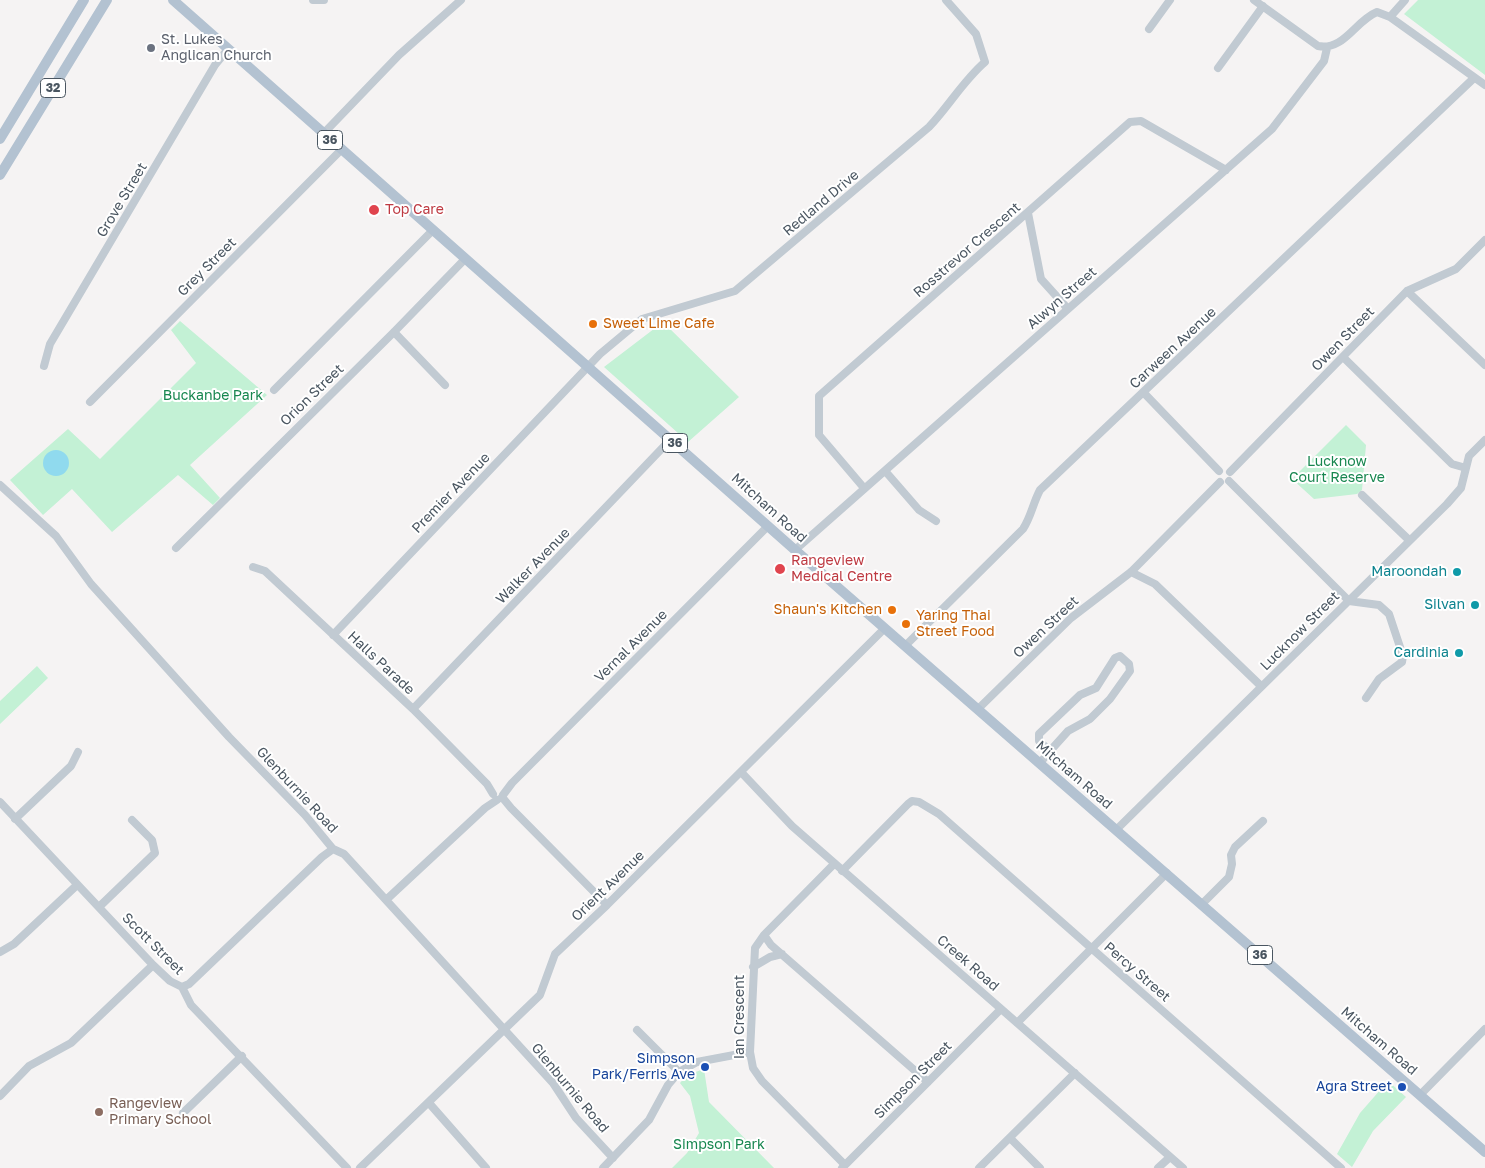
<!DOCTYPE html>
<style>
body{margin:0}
canvas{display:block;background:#f5f3f3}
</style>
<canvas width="1485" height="1168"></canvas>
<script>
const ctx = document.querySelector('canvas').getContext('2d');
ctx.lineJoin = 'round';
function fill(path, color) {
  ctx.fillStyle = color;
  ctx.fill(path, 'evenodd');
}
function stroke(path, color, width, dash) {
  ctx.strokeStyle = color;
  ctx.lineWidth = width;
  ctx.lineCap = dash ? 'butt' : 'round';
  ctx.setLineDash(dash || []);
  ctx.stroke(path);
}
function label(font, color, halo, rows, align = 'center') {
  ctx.font = font + ' "Golos Text",sans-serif';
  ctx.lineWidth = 4;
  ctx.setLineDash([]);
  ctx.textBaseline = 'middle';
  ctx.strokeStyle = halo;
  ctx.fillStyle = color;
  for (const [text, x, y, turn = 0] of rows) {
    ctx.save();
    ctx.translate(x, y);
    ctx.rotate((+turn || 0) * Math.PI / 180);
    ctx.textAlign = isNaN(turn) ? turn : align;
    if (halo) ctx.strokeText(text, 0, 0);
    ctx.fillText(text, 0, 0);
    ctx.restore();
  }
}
fill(new Path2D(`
 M1418,0H1485V75L1404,14Z
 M180,321L267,395L190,465L220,498L213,505L178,475L112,532L72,489L43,515L10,480L68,429L100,459L196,363L171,330Z
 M663,322L739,397L688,442L604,367Z
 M1346,425L1366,445L1362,490L1357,494L1314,499L1292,479Z
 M37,666L48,678L0,724V701Z
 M704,1069L709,1102L774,1168H672L687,1153L699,1133L690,1096L680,1083L687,1075Z
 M1388,1081L1406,1097L1373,1131L1352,1167L1337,1154L1360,1113Z`), '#c3f1d5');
fill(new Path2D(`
 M43 463a13 13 0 1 1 26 0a13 13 0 1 1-26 0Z`), '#90daee');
stroke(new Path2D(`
 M313,0H324
 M1254,0L1318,46C1344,51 1355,21 1377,12L1390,17L1485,85
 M1390,17L1405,0
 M1149,29L1170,0
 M1218,68L1263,6
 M323,134L399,55L461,0
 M1028,213L1041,279L1068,309
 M1407,291L1485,365
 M394,332L445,385
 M1343,357L1452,464L1466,468
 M44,366L50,344L215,65L228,49
 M274,390L432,231
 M1144,393L1219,471
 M90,402L341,150
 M886,472L919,510L936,521
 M1230,472L1407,291L1456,269L1485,240
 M1229,481L1349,601L1379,605L1389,614L1403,656L1402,662L1379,679L1366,698
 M0,485L56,536L91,584L229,737L305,815L333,849L344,854L553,1083L576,1118L613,1158
 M864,488L819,435V396L1130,122L1141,121L1226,170
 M1362,495L1409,540
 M176,548L394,332L465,259
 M795,550L1272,129L1324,61L1327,48
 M253,567L265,571L413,709L487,784L493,794
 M1131,572L1155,584L1261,686
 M333,635L600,354L642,319L735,291L929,127C949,106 963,81 985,62L976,34L946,0
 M905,646L1023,529C1031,517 1033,503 1040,490L1474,78
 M413,709L670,440
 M978,709L1071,618L1131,572L1220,482
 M1040,763L1050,751L1039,741V734L1080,695L1096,688L1115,658L1120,656L1129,664L1130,671L1110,699L1090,719L1068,731L1050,751
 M741,772L792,826L1183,1168
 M503,795L512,783L768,526
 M502,797L511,808L607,905
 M0,802L153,965L170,981L182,987
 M15,819L71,766L78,752
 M1116,830L1447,504L1461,488L1469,456L1485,440
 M834,864L764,935L755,948L750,1052L753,1068L762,1081L845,1165
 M842,871L908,804L912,801L919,802L939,814L1341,1168
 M386,900L485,808L497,800
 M1202,904L1229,877L1232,864L1231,855L1235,847L1263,821
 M99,907L155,853L152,840L132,820
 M764,935L771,945L928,1082
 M0,952L14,944L77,885
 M753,967L770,957L782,954
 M182,987L191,1005L347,1168
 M182,987L189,984L322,857L333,849
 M1017,1023L1167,873
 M637,1030L679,1072
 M1420,1095L1485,1029
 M0,1096L29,1066L71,1043L153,965
 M429,1103L486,1168
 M183,1113L242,1056
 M1010,1138L1040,1168
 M360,1168L540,995L555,954L607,905L885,628
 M603,1168L649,1120L668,1085L679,1072L697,1062L750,1052
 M842,1168L1001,1009
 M979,1168L1075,1073
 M1158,1168L1170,1157`), '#c1cad2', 8);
stroke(new Path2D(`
 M173,0L795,550L1485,1152
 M0,139L84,0
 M0,175L107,0`), '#b3c2d1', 10);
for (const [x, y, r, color] of [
 [151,48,5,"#6b7280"],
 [374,210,6,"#e0444e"],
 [593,324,5,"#e8710a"],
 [780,569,6,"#e0444e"],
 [1457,572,5,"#0f9aa8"],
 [1475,605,5,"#0f9aa8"],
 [892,610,5,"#e8710a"],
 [906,624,5,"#e8710a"],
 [1459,653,5,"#0f9aa8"],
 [705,1067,5,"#1a4fb4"],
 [1402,1087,5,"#1a4fb4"],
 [99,1112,5,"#8d6e63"]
]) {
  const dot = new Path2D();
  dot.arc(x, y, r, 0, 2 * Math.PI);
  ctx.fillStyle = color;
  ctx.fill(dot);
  stroke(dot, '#fff', 2);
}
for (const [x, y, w] of [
 [53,88,25],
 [330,140,25],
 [675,443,25],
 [1260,955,25]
]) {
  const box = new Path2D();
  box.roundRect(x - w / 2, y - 9.5, w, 19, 4);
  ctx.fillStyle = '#fff';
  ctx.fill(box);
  stroke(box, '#4a5661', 1);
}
label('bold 12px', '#4a5661', null, [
 ["32",53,88],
 ["36",330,140],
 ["36",675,443],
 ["36",1260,955]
]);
label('14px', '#5b616d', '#fff', [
 ["St. Lukes",161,40],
 ["Anglican Church",161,56]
], 'left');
label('14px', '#4a5661', '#fff', [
 ["Grove Street",122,200,-59],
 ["Redland Drive",821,203,-40],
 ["Rosstrevor Crescent",967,250,-41],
 ["Grey Street",207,267,-45],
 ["Alwyn Street",1062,298,-41],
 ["Owen Street",1343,339,-46],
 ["Carween Avenue",1173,348,-43],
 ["Orion Street",312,395,-44],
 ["Premier Avenue",451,493,-46],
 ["Mitcham Road",769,508,42],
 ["Walker Avenue",533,566,-46],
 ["Owen Street",1046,627,-43],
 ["Lucknow Street",1300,631,-45],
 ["Vernal Avenue",631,646,-45],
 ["Halls Parade",381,663,43],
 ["Mitcham Road",1074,775,41],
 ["Glenburnie Road",297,790,47],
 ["Orient Avenue",608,886,-44],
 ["Scott Street",153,944,45],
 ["Creek Road",968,963,41],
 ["Percy Street",1137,972,41],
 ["Ian Crescent",740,1017,-90],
 ["Mitcham Road",1379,1041,41],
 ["Simpson Street",913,1080,-45],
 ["Glenburnie Road",570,1088,50]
]);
label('14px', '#be3a42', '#fff', [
 ["Top Care",385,210],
 ["Rangeview",791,561],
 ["Medical Centre",791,577]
], 'left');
label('14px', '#c56008', '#fff', [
 ["Sweet Lime Cafe",603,324],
 ["Shaun's Kitchen",882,610,"right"],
 ["Yaring Thai",916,616],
 ["Street Food",916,632]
], 'left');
label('14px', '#17864f', '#fff', [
 ["Buckanbe Park",213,396],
 ["Lucknow",1337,462],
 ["Court Reserve",1337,478],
 ["Simpson Park",719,1145]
]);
label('14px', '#0d838f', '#fff', [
 ["Maroondah",1447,572],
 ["Silvan",1465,605],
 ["Cardinia",1449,653]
], 'right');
label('14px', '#164399', '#fff', [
 ["Simpson",695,1059],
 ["Park/Ferris Ave",695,1075],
 ["Agra Street",1392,1087]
], 'right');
label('14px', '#785e54', '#fff', [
 ["Rangeview",109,1104],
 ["Primary School",109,1120]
], 'left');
</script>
